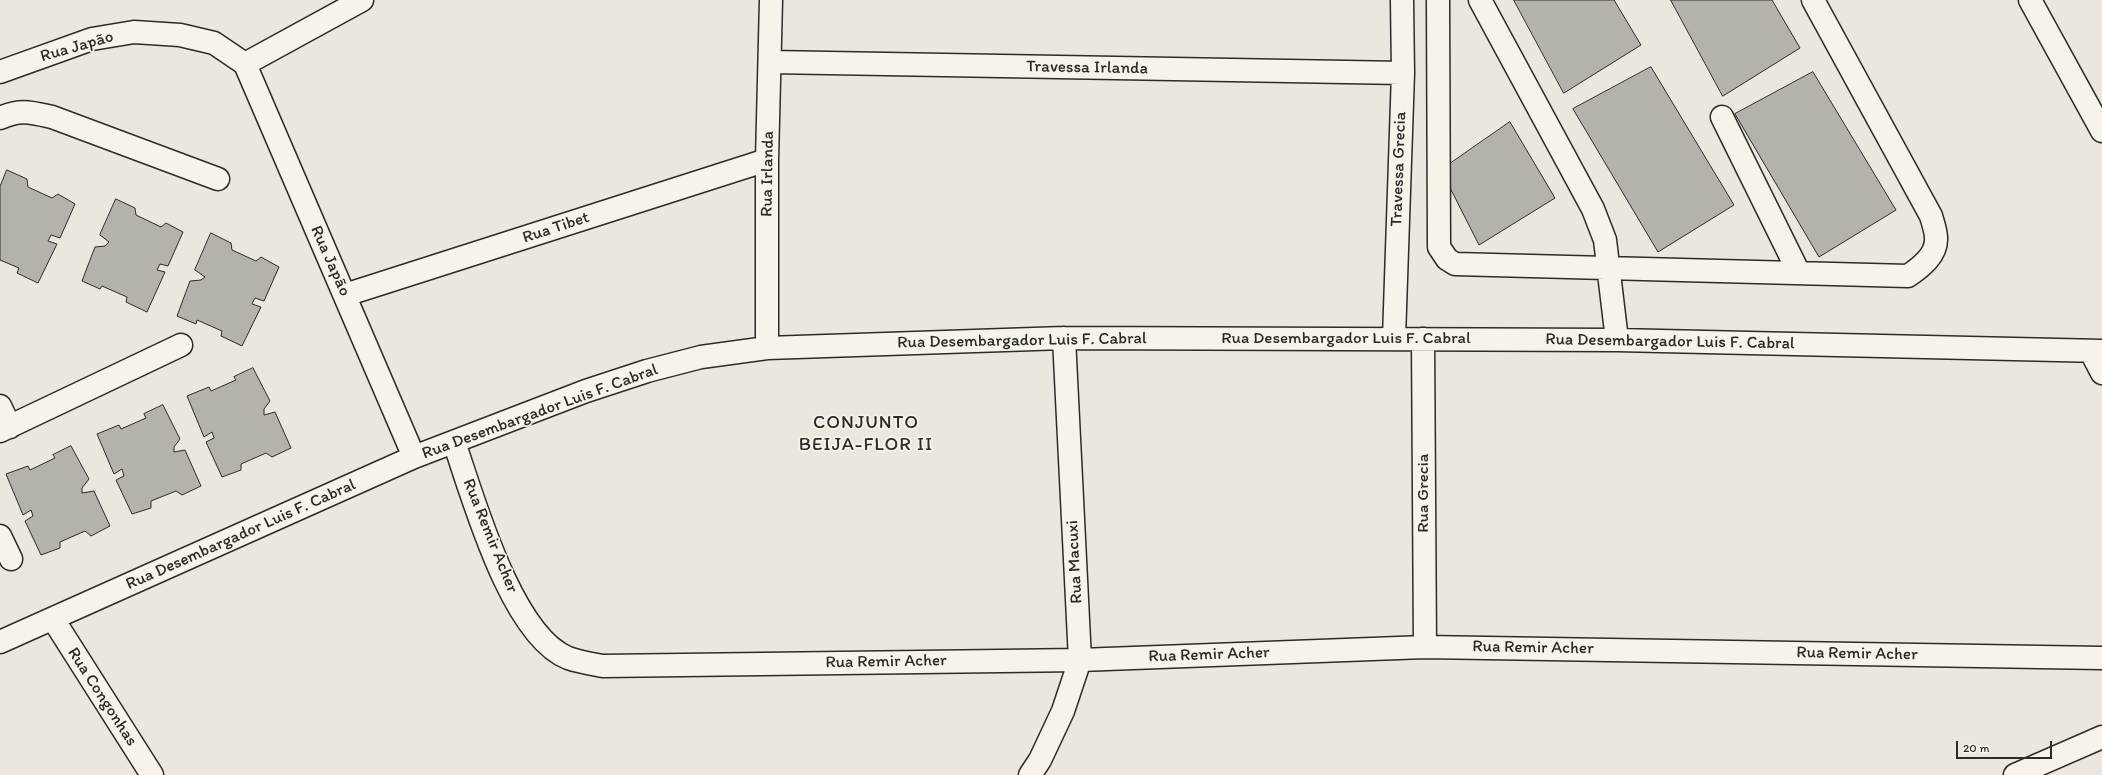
<!DOCTYPE html>
<meta charset="utf-8">
<style>
body{margin:0}
#map{position:relative;width:2102px;height:775px;overflow:hidden;background:#ebe7dd;font-family:Itim,sans-serif}
canvas{display:block}
.scale{position:absolute;left:1956px;top:741px;width:96px;height:18px;box-sizing:border-box;border:2px solid #2b2b2b;border-top:0;padding-left:5px;font-size:12px;line-height:14px;white-space:nowrap;color:#2b2b2b;-webkit-text-stroke:3px #f7f3e8;paint-order:stroke}
</style>
<div id="map">
<canvas width="2102" height="775"></canvas>
<div class="scale">20 m</div>
</div>
<script>
const ctx = document.querySelector('canvas').getContext('2d');
ctx.lineJoin = 'round';
function fill(path, color) {
  ctx.fillStyle = color;
  ctx.fill(path, 'evenodd');
}
function stroke(path, color, width, dash) {
  ctx.strokeStyle = color;
  ctx.lineWidth = width;
  ctx.lineCap = dash ? 'butt' : 'round';
  ctx.setLineDash(dash || []);
  ctx.stroke(path);
}
function label(font, color, halo, rows, align = 'center') {
  ctx.font = font + ' Itim,sans-serif';
  ctx.lineWidth = 3.5;
  ctx.setLineDash([]);
  ctx.textBaseline = 'middle';
  ctx.strokeStyle = halo;
  ctx.fillStyle = color;
  for (const [text, x, y, turn = 0] of rows) {
    ctx.save();
    ctx.translate(x, y);
    ctx.rotate((+turn || 0) * Math.PI / 180);
    ctx.textAlign = isNaN(turn) ? turn : align;
    if (halo) ctx.strokeText(text, 0, 0);
    ctx.fillText(text, 0, 0);
    ctx.restore();
  }
}
const building = new Path2D(`
 M1514,0H1614L1641,45L1564,93Z
 M1671,0H1772L1800,48L1723,96Z
 M1651,67L1734,205L1658,252L1573,109Z
 M1813,72L1896,210L1819,257L1735,114Z
 M1510,122L1555,198L1479,245L1441,170Z
 M7,170L27,179L28,187L52,198L58,194L75,204L60,238L51,235L48,241L57,244L38,283L17,273L19,268L0,260V187Z
 M116,199L135,208L136,215L161,227L166,223L183,232L168,266L160,264L157,270L165,272L147,312L126,302L127,297L102,286L100,289L82,281L95,247L105,246L109,242L100,235Z
 M211,233L231,243L232,250L256,261L261,257L279,267L264,301L255,298L252,304L261,307L242,346L221,336L222,331L197,320L196,324L177,316L190,281L201,280L205,277L195,270Z
 M253,368L270,401L264,409V415L275,412L291,448L272,457L266,453L241,464V470L222,477L206,442L214,438L212,432L204,437L187,396L209,387L211,391L236,380L234,377Z
 M163,405L180,439L174,447V452L185,450L201,486L182,495L176,491L151,501V508L132,514L116,480L124,476L122,469L114,474L97,434L119,425L121,429L146,418L144,414Z
 M71,446L89,479L82,488V493L94,491L110,526L91,536L85,531L60,542V548L41,555L25,521L33,516L31,510L23,515L6,474L28,466L30,470L55,458L53,455Z`);
fill(building, '#b5b2ab');
stroke(building, '#2b2b2b', 1);
const minor = new Path2D(`
 M1438,0L1439,247L1447,259L1455,264L1908,276C1921,267 1937,255 1936,238C1936,231 1933,223 1931,216L1813,0
 M1480,0L1593,209L1605,240L1617,340
 M2030,0L2102,131
 M771,62L1403,73
 M245,64L362,0
 M0,72L92,39L134,32L180,35L214,43L245,64L414,457
 M1722,117L1799,273
 M0,118C20,109 30,112 52,117L218,179
 M345,295L767,160
 M1394,338L1403,73L1402,0
 M1423,339L1425,647
 M767,348V160L771,0
 M2091,352L2102,373
 M0,406L10,427
 M0,431L181,345
 M454,442C473,497 511,635 568,658C579,662 592,664 603,666L1080,660L1425,647L2102,658
 M0,536L11,559
 M53,619L152,775
 M0,642L414,457L586,391L647,371L701,357L767,348L1064,338L1617,340L2102,351
 M1030,775L1040,760L1063,711L1080,660L1064,338
 M2015,775L2102,737`);
stroke(minor, '#2b2b2b', 25);
stroke(minor, '#f7f3e8', 22);
label('17px', '#2b2b2b', '#f7f3e8', [
 ["Rua Japão",77,47,-16],
 ["Travessa Irlanda",1087,68,1],
 ["Travessa Grecia",1399,169,-88],
 ["Rua Irlanda",768,174,-89],
 ["Rua Tibet",556,228,-18],
 ["Rua Japão",330,261,66],
 ["Rua Desembargador Luis F. Cabral",1346,339],
 ["Rua Desembargador Luis F. Cabral",1022,341,-1],
 ["Rua Desembargador Luis F. Cabral",1670,342,1],
 ["Rua Desembargador Luis F. Cabral",540,412,-20],
 ["Rua Grecia",1424,493,-90],
 ["Rua Desembargador Luis F. Cabral",241,535,-24],
 ["Rua Remir Acher",490,536,68],
 ["Rua Macuxi",1075,562,-93],
 ["Rua Remir Acher",1533,648,1],
 ["Rua Remir Acher",1857,654,1],
 ["Rua Remir Acher",1209,655,-2],
 ["Rua Remir Acher",886,662,-1],
 ["Rua Congonhas",102,697,57]
]);
ctx.letterSpacing = '1px';
label('19px', '#2b2b2b', '#f7f3e8', [
 ["CONJUNTO",866,423],
 ["BEIJA-FLOR II",866,445]
]);
ctx.letterSpacing = '0px';
</script>
